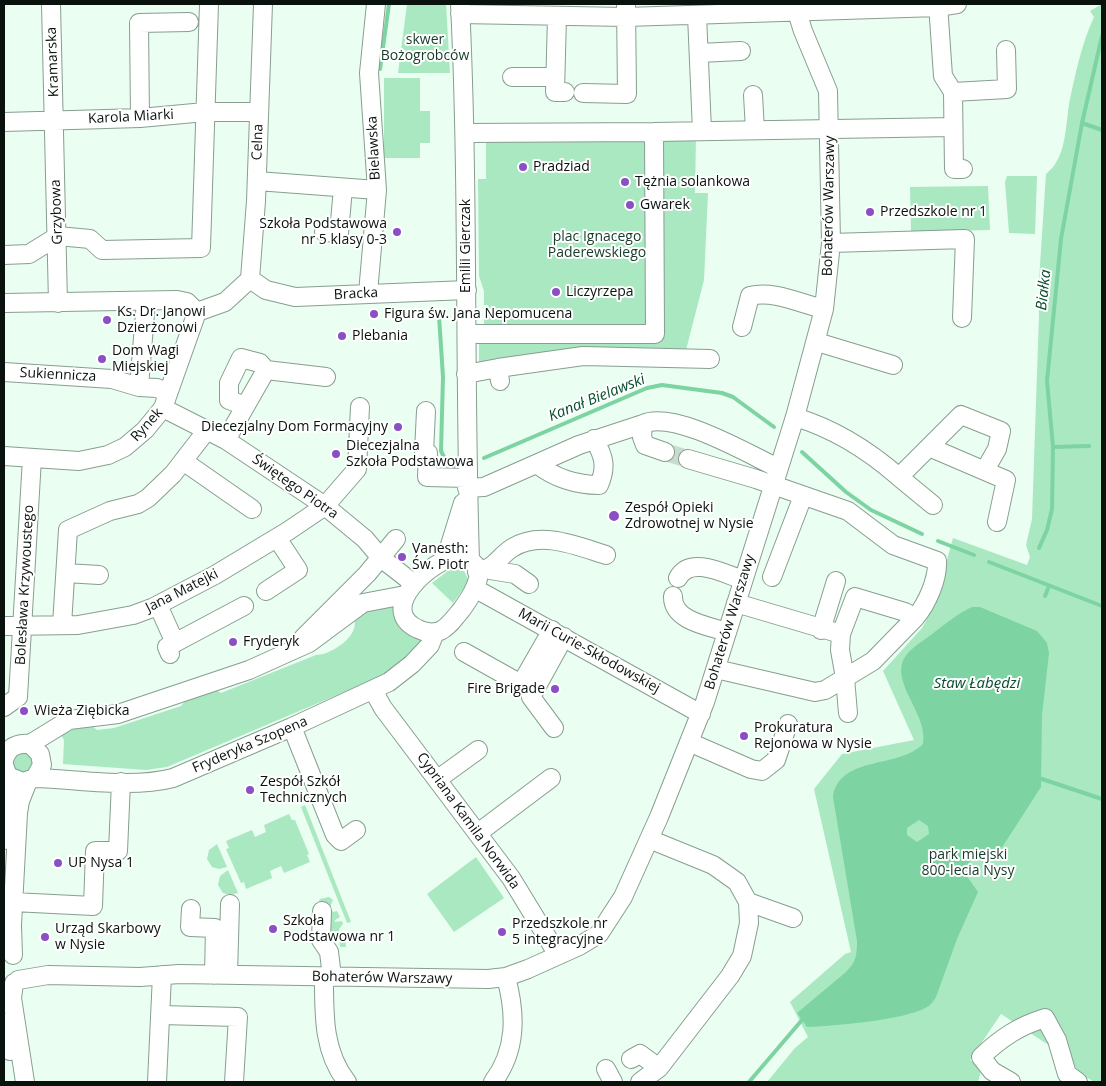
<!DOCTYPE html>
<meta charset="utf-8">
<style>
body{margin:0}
#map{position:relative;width:1106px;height:1086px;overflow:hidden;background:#eafef1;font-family:"Open Sans",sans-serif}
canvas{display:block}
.frame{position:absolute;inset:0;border:5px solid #0a120d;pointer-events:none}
</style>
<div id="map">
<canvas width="1106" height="1086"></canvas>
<div class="frame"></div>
</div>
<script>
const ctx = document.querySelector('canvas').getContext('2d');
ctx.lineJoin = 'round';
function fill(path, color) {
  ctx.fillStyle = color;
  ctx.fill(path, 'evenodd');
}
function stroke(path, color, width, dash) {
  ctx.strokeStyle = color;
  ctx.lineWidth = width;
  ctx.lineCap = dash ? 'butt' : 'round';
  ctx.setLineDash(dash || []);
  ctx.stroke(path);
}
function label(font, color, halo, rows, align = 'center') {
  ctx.font = font + ' "Open Sans",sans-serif';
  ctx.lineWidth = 4;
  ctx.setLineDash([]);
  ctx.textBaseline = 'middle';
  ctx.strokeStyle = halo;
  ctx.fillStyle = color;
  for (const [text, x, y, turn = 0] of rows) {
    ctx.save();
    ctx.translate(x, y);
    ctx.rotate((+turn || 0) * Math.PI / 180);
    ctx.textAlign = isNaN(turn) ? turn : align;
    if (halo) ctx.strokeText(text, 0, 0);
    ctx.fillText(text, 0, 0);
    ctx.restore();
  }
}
fill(new Path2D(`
 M407,4H446L450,73H398Z
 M1102,4V1082H1094L1080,1073L1067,1057L1001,1014L970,1060L982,1067L978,1082H767L795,1048L808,1037L790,1002L845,954L851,952L814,789L842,754L914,740L883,671L922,628L934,607L953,538L1027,565L1030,557L1026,545L1032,519L1039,315L1038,295L1046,174C1068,157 1065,123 1070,99C1076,71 1082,43 1094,17L1090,11Z
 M384,78H420V111H430V143H420V158H384Z
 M696,136L695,193H708L704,280L685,354L479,368V345L484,331V318H488V305H484V291L479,276L478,179H486V137Z
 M1007,176H1037L1035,234L1009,233L1005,182Z
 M988,186L990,230L911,232L910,187Z
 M453,567L463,569L469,581L453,603L432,583Z
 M395,604L424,640L403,663L357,692L349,690L167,767L146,770L63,764L64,740L61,735L70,730L92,726L97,730L114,728L181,706L186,700L216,690L221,693L316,655C331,655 360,636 354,619L373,607Z
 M18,752H29L35,762L27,774L14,770L12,760Z
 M305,805L351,922L347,923L301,807Z
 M289,814L292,820H295L309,854L307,855L310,862L284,873L281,866L270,871L272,878L246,889L244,882L241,883L226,849L229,848L226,841L252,830L255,837L266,832L264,825Z
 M217,844L227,867L219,869L212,867L207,859L209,850Z
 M476,857L504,898L454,932L427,894Z
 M228,870L238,893L230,895L223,893L218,885L220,876Z
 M329,897L333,900L330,907L333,912L337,911L340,917L335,920V922L342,921L343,924L339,929L340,933H345L346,947H340L339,935L333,939L326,935L318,903L320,899Z`), '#aae8c2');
fill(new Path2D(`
 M972,607H980L1037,631L1047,643L1049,653L1042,715L1041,787L999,852L973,856L964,872L978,892L957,939L936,997C933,1002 930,1006 925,1008C904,1020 833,1026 807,1027L797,1013L846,972C856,962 857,955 857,941L833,797C839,755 899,769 923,744C929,715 889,682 905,657C910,649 920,643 928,637C942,627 956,614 972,607ZM919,820L928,826L929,834L917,842L907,835V828Z`), '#7ed3a2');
stroke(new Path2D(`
 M380,69L389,4
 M1082,123L1102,130
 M439,316L443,377L441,451L447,463L454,466
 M1053,447L1089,446
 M802,452L846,492L871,510L922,534
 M484,458L647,388L662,385L722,393L733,397L774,427
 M938,541L974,555
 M1039,548L1047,530L1052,509L1053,447L1047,381L1061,239L1082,123L1102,36
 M989,562L1102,606
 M1045,596L1049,586
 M1042,779L1102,799
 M749,1082L802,1020`), '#7ed3a2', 4);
stroke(new Path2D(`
 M665,452L688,459`), '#c8dbcf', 18, [18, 9]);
const minor = new Path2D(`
 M51,4L58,303
 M460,4C469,189 464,375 470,560
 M938,4L943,76L953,92
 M460,14L626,17L938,7L957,4
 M697,15L702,131
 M557,16L555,92H565
 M699,53L741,51
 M512,77H555
 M583,93L627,94L626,4
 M753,95L755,130
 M140,118L139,23L189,22
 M4,122L140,118L205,112H259
 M654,132L953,127
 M466,133L654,132L655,334H467
 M963,169H954L953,92L1007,89L1006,50
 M257,181L377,190
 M324,232L339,233L343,188
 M831,243L965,239L962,318
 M4,255L29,254L58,236L90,239L102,250L201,248L209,4
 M250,279L256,201L263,4
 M250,279L266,290L295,297L467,290
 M368,293L377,190L369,73L376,4
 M4,303L177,300L187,302L197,312
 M197,312L225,302L250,279
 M742,327L750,296C774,290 801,304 824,309
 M817,342L893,365
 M498,368L583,356L710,359
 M4,372L112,379L139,387L146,301
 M466,374L498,368L500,381
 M139,387L157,388L168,393
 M245,406L229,400V383L241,358L260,363L266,370
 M163,408L226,440L325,506L365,539L381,558L413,583
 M426,411L424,452L428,453L427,477L467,478
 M795,417C835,429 868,450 899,477L961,415L1001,431L997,449L985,470
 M226,440L266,370L326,377
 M929,447L1006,480L997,522
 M665,452L645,445L642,437L643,424C674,410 748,454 778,468
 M4,456L79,461L108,455L125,447L145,430L163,408L197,312
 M688,459L756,479L848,511L893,545L937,561C938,579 927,604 915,618L873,661L845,678L840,650L841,634L855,597L905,612L915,618
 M183,461L252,509
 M537,464C554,478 577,485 599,485C607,467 604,456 594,439
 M899,477L933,505
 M467,488L484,487L579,445L643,424
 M458,556C493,563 475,591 462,609C456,616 449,627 440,631C434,634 424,632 418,629C375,609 432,559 458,556Z
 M446,558L463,503
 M490,570L515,574L529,584
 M477,572C496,568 497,558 512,548C541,530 577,546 606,555
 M66,573L99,575
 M772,577L803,496
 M678,578C690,555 725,574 743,580
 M476,589L701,714
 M266,591L298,570L277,538
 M673,596C672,621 708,626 727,632
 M736,603L841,634
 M158,605L175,643
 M62,625L68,530L110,511L138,504L148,498L173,474L207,430
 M4,626L78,625L133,615L152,608L215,575L288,531L325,506L357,469L360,407
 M821,630L836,581
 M303,638L367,574L396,539
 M464,652L521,684L552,630
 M170,654L167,647L244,606
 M716,669L815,692L825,690L845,678L848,713
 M373,690L383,708L511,878L558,955
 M4,707L18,697L32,458
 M292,727L335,835L341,841L356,830
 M554,728L531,697L564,637
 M689,742L751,769L762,771L776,760L788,724
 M30,744L69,720L118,714L249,670L309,643L363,603L405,595
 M4,760C8,747 16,743 30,744L40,754L42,765L35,778L23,782L8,776L4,765
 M35,778C79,779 130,789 173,778L292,727L389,682L412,664L430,645L435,632
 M438,779L478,750
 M478,833L551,778
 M4,840L8,776
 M13,902L93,906L95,851H118L121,782
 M748,902L793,918
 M191,909L190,927L215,928L214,975
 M322,911L321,940L329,952L332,977
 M13,955L12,925L18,813L20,801L28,781
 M228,975L230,904
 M324,977C324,1014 323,1052 347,1082
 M18,980L48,975L140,977L179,974L488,979L506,977L528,969L579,946L599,934L623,897L659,817L705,702L795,417L824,309L831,243L828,91L803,31L797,12L796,4
 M14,983L12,998L25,1082
 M161,1015L238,1017L234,1082
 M4,1023L10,1051
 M631,1059L640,1054L659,1068
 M606,1069L613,1082
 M157,1082L162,975
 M493,1082C517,1050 516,1014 506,977
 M640,1082L659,1068L730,976L742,956L749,923L748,902L737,882L713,865L649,839
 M1011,1082L992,1071L981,1057C1001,1038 1019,1026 1045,1018L1057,1040L1067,1074L1078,1082`);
stroke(minor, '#879e90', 20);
stroke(minor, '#fff', 18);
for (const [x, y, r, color] of [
 [523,167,5,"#8a4fc5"],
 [625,182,5,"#8a4fc5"],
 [630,205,5,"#8a4fc5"],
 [870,212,5,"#8a4fc5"],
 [397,232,5,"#8a4fc5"],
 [556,292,5,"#8a4fc5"],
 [374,314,5,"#8a4fc5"],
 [107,320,5,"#8a4fc5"],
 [342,336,5,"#8a4fc5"],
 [102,359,5,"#8a4fc5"],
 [398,427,5,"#8a4fc5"],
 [336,454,5,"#8a4fc5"],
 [614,516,6,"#8a4fc5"],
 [402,557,5,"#8a4fc5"],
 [233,642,5,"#8a4fc5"],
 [555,689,5,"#8a4fc5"],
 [24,711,5,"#8a4fc5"],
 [744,736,5,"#8a4fc5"],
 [250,790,5,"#8a4fc5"],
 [58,863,5,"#8a4fc5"],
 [273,929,5,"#8a4fc5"],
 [502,932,5,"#8a4fc5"],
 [45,937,5,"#8a4fc5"]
]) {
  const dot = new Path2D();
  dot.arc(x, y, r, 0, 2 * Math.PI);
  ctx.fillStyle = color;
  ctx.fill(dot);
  stroke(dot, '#fff', 2);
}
label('14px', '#153a27', '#fff', [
 ["skwer",425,40],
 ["Bożogrobców",425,56],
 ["plac Ignacego",597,237],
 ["Paderewskiego",597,253],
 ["park miejski",968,855],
 ["800-lecia Nysy",968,871]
]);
label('14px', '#0a120d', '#fff', [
 ["Kramarska",53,62,-92],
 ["Karola Miarki",131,117,-3],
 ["Celna",258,142,-88],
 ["Bielawska",374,148,-93],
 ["Bohaterów Warszawy",829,206,-89],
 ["Grzybowa",57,212,-92],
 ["Emilii Gierczak",466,246,-90],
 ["Bracka",356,294,-3],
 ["Sukiennicza",58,375,3],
 ["Rynek",147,425,-48],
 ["Świętego Piotra",295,487,35],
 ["Bolesława Krzywoustego",25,585,-87],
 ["Jana Matejki",182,591,-27],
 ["Bohaterów Warszawy",730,622,-73],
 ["Marii Curie-Skłodowskiej",589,651,29],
 ["Fryderyka Szopena",250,745,-23],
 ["Cypriana Kamila Norwida",468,821,54],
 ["Bohaterów Warszawy",382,978,1]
]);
label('14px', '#0a120d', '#fff', [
 ["Pradziad",533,167],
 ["Tężnia solankowa",635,182],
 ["Gwarek",640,205],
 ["Przedszkole nr 1",880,212],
 ["Szkoła Podstawowa",387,224,"right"],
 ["nr 5 klasy 0-3",387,240,"right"],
 ["Liczyrzepa",566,292],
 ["Ks. Dr. Janowi",117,312],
 ["Dzierżonowi",117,328],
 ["Figura św. Jana Nepomucena",384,314],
 ["Plebania",352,336],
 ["Dom Wagi",112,351],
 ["Miejskiej",112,367],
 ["Diecezjalny Dom Formacyjny",388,427,"right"],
 ["Diecezjalna",346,446],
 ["Szkoła Podstawowa",346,462],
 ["Zespół Opieki",625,508],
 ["Zdrowotnej w Nysie",625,524],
 ["Vanesth:",412,549],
 ["Św. Piotr",412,565],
 ["Fryderyk",243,642],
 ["Fire Brigade",545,689,"right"],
 ["Wieża Ziębicka",34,711],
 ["Prokuratura",754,728],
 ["Rejonowa w Nysie",754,744],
 ["Zespół Szkół",260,782],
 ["Technicznych",260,798],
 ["UP Nysa 1",68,863],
 ["Szkoła",283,921],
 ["Podstawowa nr 1",283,937],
 ["Przedszkole nr",512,924],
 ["5 integracyjne",512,940],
 ["Urząd Skarbowy",55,929],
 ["w Nysie",55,945]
], 'left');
label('italic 15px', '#074d2e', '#fff', [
 ["Białka",1044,290,-84],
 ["Kanał Bielawski",597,398,-22],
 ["Staw Łabędzi",977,684]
]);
</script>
